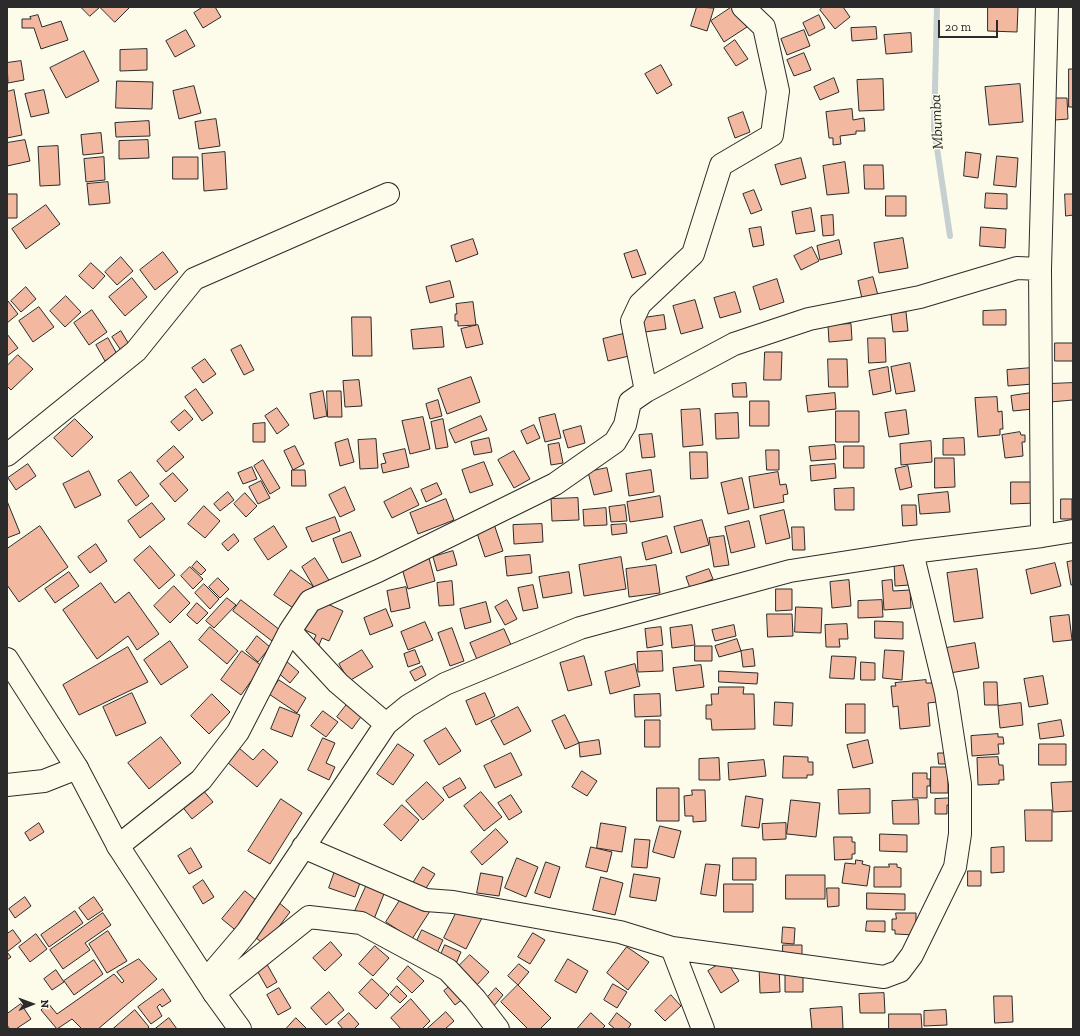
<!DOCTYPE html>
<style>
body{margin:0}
#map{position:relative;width:1080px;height:1036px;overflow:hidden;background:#fdfbea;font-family:"Zilla Slab",serif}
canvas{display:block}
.frame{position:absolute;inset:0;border:8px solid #2b2b2b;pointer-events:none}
.north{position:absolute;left:12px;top:984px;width:40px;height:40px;-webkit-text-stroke:3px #fdfbea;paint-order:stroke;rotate:89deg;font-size:11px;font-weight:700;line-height:16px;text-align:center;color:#2b2b2b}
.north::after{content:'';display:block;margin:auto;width:14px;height:18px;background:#2b2b2b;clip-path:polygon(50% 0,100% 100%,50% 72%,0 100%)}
.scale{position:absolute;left:938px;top:20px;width:60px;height:18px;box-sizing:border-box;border:2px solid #2b2b2b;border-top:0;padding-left:5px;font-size:12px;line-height:14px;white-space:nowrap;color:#2b2b2b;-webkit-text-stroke:3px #fdfbea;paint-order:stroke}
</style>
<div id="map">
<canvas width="1080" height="1036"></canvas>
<div class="frame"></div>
<div class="north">N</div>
<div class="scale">20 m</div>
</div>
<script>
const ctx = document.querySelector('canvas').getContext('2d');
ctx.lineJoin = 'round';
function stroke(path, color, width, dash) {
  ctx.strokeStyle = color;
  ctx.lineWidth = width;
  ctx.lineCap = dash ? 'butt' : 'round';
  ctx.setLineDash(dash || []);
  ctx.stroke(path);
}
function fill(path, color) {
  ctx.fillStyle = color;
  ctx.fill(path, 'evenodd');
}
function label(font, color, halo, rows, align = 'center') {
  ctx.font = font + ' "Zilla Slab",serif';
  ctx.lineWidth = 3;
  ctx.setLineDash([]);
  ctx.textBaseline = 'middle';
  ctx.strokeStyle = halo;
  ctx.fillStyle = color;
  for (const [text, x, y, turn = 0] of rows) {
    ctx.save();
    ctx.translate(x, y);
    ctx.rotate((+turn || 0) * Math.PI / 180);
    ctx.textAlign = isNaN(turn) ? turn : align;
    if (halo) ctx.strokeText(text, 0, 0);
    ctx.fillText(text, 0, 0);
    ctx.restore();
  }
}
stroke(new Path2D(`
 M937,7L934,128L950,236`), '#c7d0d0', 6);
const building = new Path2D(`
 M81,7H100L90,16Z
 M100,7H130L115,22Z
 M203,7H215L221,17L203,28L194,13Z
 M697,7L714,8L707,31L691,26Z
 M732,7L747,27L724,42L711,21Z
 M823,7H843L850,17L835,29L820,10Z
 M988,7H1018L1017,32L988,31Z
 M38,15L42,27L61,21L68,40L41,49L34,28H22V19H31L30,17Z
 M819,15L825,28L809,36L803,23Z
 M876,27L877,39L852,41L851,28Z
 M186,30L195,46L175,57L166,41Z
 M804,30L810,46L787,55L781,39Z
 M911,33L912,52L886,54L884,35Z
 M735,40L748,59L736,66L724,48Z
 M147,49V70L120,71V50Z
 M84,51L99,81L66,98L50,68Z
 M804,53L811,70L794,76L787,60Z
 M21,61L24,80L8,83L7,63Z
 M661,65L672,85L657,94L645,74Z
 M1069,69H1073V107H1069Z
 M834,78L839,92L820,100L814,87Z
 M883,79L884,110L859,111L857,80Z
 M117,81L153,82L152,109L116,108Z
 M1020,84L1023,122L989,125L985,87Z
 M194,86L201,113L179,119L173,91Z
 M14,90L22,135L7,138V92Z
 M44,90L49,113L31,117L25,94Z
 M1054,98H1067L1068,119L1055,120Z
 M852,109L853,120L864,118L865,131H856V134L840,136L841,144L833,145V138H829L826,112Z
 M743,112L750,132L735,138L728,118Z
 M216,119L220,146L199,149L195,122Z
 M149,121L150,136L116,137L115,123Z
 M101,133L103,153L83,155L81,135Z
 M25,140L30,161L7,166V143Z
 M148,140L149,158L119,159V141Z
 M58,146L60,185L40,186L38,147Z
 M225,152L227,189L204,191L202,154Z
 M966,152L981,154L978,178L964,176Z
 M997,156L1018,158L1016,187L994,185Z
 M104,157L105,180L86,182L84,159Z
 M173,157H198V179H173Z
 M801,158L806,178L781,185L775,165Z
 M845,162L849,193L827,195L823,166Z
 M864,165H883L884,189H865Z
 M108,182L110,203L89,205L87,184Z
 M754,190L762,210L751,214L743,194Z
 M986,193L1007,194V209L985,208Z
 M7,194H17V218H7Z
 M1065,194H1073V215L1066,216Z
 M886,196H906V216H886Z
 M46,205L60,224L26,249L12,229Z
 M811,208L815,231L796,234L792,212Z
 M833,215L834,235L823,236L821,216Z
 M761,227L764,245L753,247L749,229Z
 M981,227L1006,229L1005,248L980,246Z
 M903,238L908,268L879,273L874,243Z
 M473,239L478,254L456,262L451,246Z
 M839,240L842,254L820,260L817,246Z
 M812,247L819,261L801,270L794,256Z
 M637,250L646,274L632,278L624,254Z
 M163,252L178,272L155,290L140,270Z
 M121,257L133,271L117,285L105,272Z
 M91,263L105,276L93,289L79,276Z
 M873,277L879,299L863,303L858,281Z
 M132,278L147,297L125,316L109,297Z
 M777,279L784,302L760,310L753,287Z
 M450,281L454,297L430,303L426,287Z
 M26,287L36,299L21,312L11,301Z
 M735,292L741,312L720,318L714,298Z
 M66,296L81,312L65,327L50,311Z
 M695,300L703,328L681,334L673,306Z
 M7,301H8L18,314L7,323Z
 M473,302L476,325L458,326V321H455V314H457L456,304Z
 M39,307L54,327L33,342L19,321Z
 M92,310L107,332L89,345L74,323Z
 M1006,310V325H983V311Z
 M906,312L908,331L893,332L891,314Z
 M664,315L666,329L645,332L643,318Z
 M352,317H371L372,356H353Z
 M851,324L852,340L829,342L828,325Z
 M478,325L483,344L466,348L461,329Z
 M442,327L444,347L413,349L411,330Z
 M121,331L130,346L122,352L112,337Z
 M7,334L18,348L7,356Z
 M623,334L629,356L608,361L603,339Z
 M108,338L117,354L105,361L96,345Z
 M868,338H885L886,362L869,363Z
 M1055,343H1073V361H1055Z
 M241,345L254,370L244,375L231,350Z
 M765,352H782L781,380H764Z
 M18,355L33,369L11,390L7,386V366Z
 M205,359L216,374L203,383L192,368Z
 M828,359H847L848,387H829Z
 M910,363L915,391L896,394L891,367Z
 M888,367L891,391L873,395L869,371Z
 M1032,368L1033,384L1008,386L1007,370Z
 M471,377L480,402L447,414L438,389Z
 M359,380L362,406L345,407L343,381Z
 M746,383L747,397H733L732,384Z
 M1073,383V400L1050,402L1049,384Z
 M196,389L213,413L202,421L185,397Z
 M323,391L327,416L314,419L310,394Z
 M327,391H341L342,417H328Z
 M835,393L836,409L808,412L806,396Z
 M1031,393L1033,409L1013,411L1011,396Z
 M997,397L998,412L1002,411L1003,429H1000V435L978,437L975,398Z
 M438,400L442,416L430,419L426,404Z
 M750,401H769V426H750Z
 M277,408L289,425L277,434L265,416Z
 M700,409L703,445L683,447L681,410Z
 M185,410L193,419L179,431L171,422Z
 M906,410L909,434L889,437L885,413Z
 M836,411H859V442H836Z
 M738,413L739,438L716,439L715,414Z
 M555,414L561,438L545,442L539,418Z
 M481,416L487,430L455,443L449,430Z
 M423,417L430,449L410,454L402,421Z
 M75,419L93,437L72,457L54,438Z
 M443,419L448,447L436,449L431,422Z
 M265,423V442H253V424Z
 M534,425L540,438L527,444L521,431Z
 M581,426L585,443L568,448L563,431Z
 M1020,432L1021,435H1025V442H1022L1023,456L1005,458L1002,435Z
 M652,434L655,457L642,458L639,435Z
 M489,438L492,452L474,455L471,442Z
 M964,438L965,455H943V439Z
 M348,439L354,462L340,466L335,443Z
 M376,439L378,468L360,469L358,440Z
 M931,441L932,462L901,465L900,444Z
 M559,443L563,463L551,465L548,445Z
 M835,445L836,459L811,461L809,447Z
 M174,446L184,457L166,472L157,461Z
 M295,446L304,464L293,470L284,451Z
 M844,446H864V468H844Z
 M405,449L409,467L383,473L381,464L386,463L383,454Z
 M766,450H779V470H767Z
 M514,451L530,479L514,488L498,460Z
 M690,452H707L708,478L691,479Z
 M935,458H954L955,487L935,488Z
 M263,460L280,488L270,494L254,466Z
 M484,462L493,485L470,493L462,470Z
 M28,464L36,476L16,490L8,478Z
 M835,464L836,478L811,481L810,466Z
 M908,466L912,487L900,490L895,469Z
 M252,467L257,479L243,484L238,473Z
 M607,468L612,491L594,495L588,472Z
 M292,470H305L306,486H292Z
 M651,470L654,492L629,496L626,474Z
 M89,471L101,495L75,508L63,484Z
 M131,472L149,496L136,506L118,481Z
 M778,472L780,485L786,484L788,494L783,495L784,502L754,508L749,477Z
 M173,473L188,490L175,502L160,484Z
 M742,478L749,509L728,514L721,483Z
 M261,481L270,498L258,504L249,487Z
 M1011,482H1034L1035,503L1011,504Z
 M437,483L442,494L426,502L421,490Z
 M345,487L355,510L340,517L329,495Z
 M411,488L419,505L392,518L384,502Z
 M854,488V510H835L834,489Z
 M228,492L234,500L220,511L214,504Z
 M948,492L950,512L920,514L918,495Z
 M245,493L257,506L246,517L234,504Z
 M660,496L663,517L630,522L627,502Z
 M578,498L579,520L552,521L551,499Z
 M446,499L454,520L418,534L410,513Z
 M1061,499H1072V519H1061Z
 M7,501L20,533L7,538Z
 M152,503L165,519L140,538L128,521Z
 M625,505L627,521L611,522L609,507Z
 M902,505H916L917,525L903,526Z
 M204,506L220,521L205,538L188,524Z
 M606,508L607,525L584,526L583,510Z
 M784,510L790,538L766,544L760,516Z
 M335,517L340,531L312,542L306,528Z
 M702,520L709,545L681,553L674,527Z
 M749,521L755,547L731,553L725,527Z
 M494,524L503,551L485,557L476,530Z
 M542,524L543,542L514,544L513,525Z
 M626,524L627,533L612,535L611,525Z
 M40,526L68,567L19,602L7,585V549Z
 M274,526L287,547L268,560L254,539Z
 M792,527H804L805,550H793Z
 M351,532L361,556L342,563L333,539Z
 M234,534L239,541L228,551L222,544Z
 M667,536L672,553L646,560L642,543Z
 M724,536L729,565L714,567L709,538Z
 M96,544L107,561L90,573L78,557Z
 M150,546L175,575L159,589L134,560Z
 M453,551L457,565L437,571L433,557Z
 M530,555L532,573L507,576L505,557Z
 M621,557L626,589L584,596L579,565Z
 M315,558L330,582L316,591L302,567Z
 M429,558L435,581L408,589L401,565Z
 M197,561L206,570L201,575L192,567Z
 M909,561L910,585L895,586L894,562Z
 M1073,561V585H1071L1067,562Z
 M1055,563L1061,586L1031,594L1026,570Z
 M656,565L660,593L629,597L626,569Z
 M190,567L203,579L193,589L181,576Z
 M709,569L713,579L690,588L686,577Z
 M977,569L983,618L954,622L947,573Z
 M291,570L313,586L296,610L274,595Z
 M69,572L79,586L55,603L45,589Z
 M569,572L572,593L543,598L539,577Z
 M218,578L229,589L220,598L209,587Z
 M849,580L851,606L832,608L830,582Z
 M892,580L893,591L910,590L911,608L884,610L882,581Z
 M452,581L454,605L439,606L437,583Z
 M101,583L115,603L129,592L159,634L137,650L128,636L97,659L63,610Z
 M204,584L219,599L210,609L195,593Z
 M533,585L538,608L523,611L518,588Z
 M174,586L190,603L170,623L154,606Z
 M406,587L410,608L391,612L387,591Z
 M776,589H792V610L776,611Z
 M227,598L236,605L214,628L206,621Z
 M241,600L280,630L272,641L233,611Z
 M319,600L343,611L329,641L322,638L319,645L313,642L316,635L305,630Z
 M507,600L517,619L505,625L495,607Z
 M882,600L883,617L858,618V601Z
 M486,602L491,622L465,629L460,609Z
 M197,603L208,613L197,624L187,615Z
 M796,607L822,608L821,633L795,632Z
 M386,609L393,626L370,635L364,618Z
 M767,614H792L793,636L768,637Z
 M1069,615L1072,640L1053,642L1050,617Z
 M875,621L903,622V639L875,638Z
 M425,622L433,640L408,650L401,632Z
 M847,624L848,639H839L840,647H826L825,625Z
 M692,625L695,645L672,648L670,628Z
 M734,625L736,636L715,641L712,630Z
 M210,627L238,651L227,664L199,640Z
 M661,627L663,645L647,648L645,629Z
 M452,628L464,661L450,666L438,633Z
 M504,629L512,647L478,662L470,643Z
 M257,636L270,647L258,662L246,651Z
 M737,639L741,651L719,657L715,646Z
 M170,641L188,667L161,685L144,660Z
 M975,643L979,668L950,673L946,648Z
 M695,646H712V661H695Z
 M128,647L148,682L79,715L63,685Z
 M753,649L755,666L743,667L741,651Z
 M362,650L373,667L349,681L339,664Z
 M415,650L420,663L408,667L404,654Z
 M885,650L904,651L902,680L883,678Z
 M242,651L262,666L241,695L221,680Z
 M662,651L663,671L638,672L637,652Z
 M584,656L592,685L568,691L560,663Z
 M832,656L856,657L854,679L830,678Z
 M285,660L299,672L290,683L276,671Z
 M861,662L875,663V680H861Z
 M635,664L640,686L610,694L605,672Z
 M701,665L704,687L676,691L673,668Z
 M422,666L426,675L415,681L410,672Z
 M719,671L758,673L757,684L719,682Z
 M1043,676L1048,704L1029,707L1024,679Z
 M279,680L306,698L297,713L269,694Z
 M926,680V683H935L937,702L928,703L930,726L900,729L898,706L893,707L891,686H896L895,683Z
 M984,682H997L998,705H985Z
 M719,687H744L743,694H754L755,729L712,730L711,719H706V705H712L711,694H718Z
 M132,693L146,723L116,736L103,707Z
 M485,693L495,716L476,725L466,701Z
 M212,694L230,712L209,734L191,716Z
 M660,694L661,716L635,717L634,695Z
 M775,702L793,703L792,726L774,725Z
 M348,703L363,714L352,729L337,717Z
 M1021,703L1023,725L1000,728L998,706Z
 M846,704H865V733H846Z
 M280,707L300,715L292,737L271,729Z
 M518,707L531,731L504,745L491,721Z
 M323,711L338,722L326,737L311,726Z
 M565,715L579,743L565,749L552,721Z
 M645,720H660V747H645Z
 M1061,720L1064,736L1040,739L1038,724Z
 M446,728L461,751L439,765L424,741Z
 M998,734V737H1003L1004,744H998L999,754L972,756L971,736Z
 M161,737L181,763L149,789L128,763Z
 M323,738L335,743L326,763L335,767L329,780L308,770Z
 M599,740L601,754L580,757L579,743Z
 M868,740L873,763L853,768L847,745Z
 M398,744L414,755L393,785L377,774Z
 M1039,744H1066V765H1039Z
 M239,748L253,760L263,749L278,762L257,787L227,762Z
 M511,753L522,775L495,788L484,766Z
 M938,753H949L950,764H939Z
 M784,756L808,757V762H813V775H807V778H783Z
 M998,757L999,765H1003L1004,780H999V784L978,785L977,758Z
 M719,758L720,780H699V759Z
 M764,760L766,776L729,780L728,763Z
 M931,767H948V793H931Z
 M582,771L597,781L587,796L572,787Z
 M913,773H927V779H930V786H927V798H913Z
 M460,778L466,788L449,798L443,788Z
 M427,782L444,800L423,820L406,801Z
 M1073,782V811L1053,812L1051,783Z
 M657,788H679V821H657Z
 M202,789L213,802L192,819L181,805Z
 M870,789V813L839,814L838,790Z
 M692,790H705L706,821L693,822V816H685L684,796L692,795Z
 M481,792L502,817L484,831L464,806Z
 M511,795L522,812L509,820L498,803Z
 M746,796L763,799L759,828L742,826Z
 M955,798L956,805H947V814H935V799Z
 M281,799L302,813L270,864L248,851Z
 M791,800L820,803L816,837L787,834Z
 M918,800L919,824H893L892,801Z
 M402,805L419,820L401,841L384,825Z
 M1025,810H1052V841H1026Z
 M39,823L44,832L30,841L25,833Z
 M601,823L626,827L622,852L597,848Z
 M786,823V839L763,840L762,824Z
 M660,826L681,831L674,858L653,852Z
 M496,829L508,842L482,865L471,852Z
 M880,834L907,835V852L880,851Z
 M834,837H852V842H855V854H852V859L835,860Z
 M635,839L650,840L647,868L632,867Z
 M591,847L612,852L607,872L586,867Z
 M1004,847V872L991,873V848Z
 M191,848L202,867L189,874L178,856Z
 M517,858L538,867L526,897L505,888Z
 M733,858H756V880H733Z
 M856,860L863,861L862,864L870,866L867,886L842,883L845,863L855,864Z
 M546,862L560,867L550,898L535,893Z
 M706,864L720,865L716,896L701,894Z
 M889,864H897V867L901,868V887H874V867H889Z
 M423,867L435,874L421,896L410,888Z
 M335,871L361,880L355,897L329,888Z
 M968,871H981V886H968Z
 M481,873L503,877L499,896L477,893Z
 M634,874L660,878L656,901L630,897Z
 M786,875H825V899H786Z
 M601,877L623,883L615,915L593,910Z
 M203,880L214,897L203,904L193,887Z
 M368,882L386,889L374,919L355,911Z
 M724,884H753V912H724Z
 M827,888H839V906L828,907Z
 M245,891L262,905L239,933L222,919Z
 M867,893L905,894V910L867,909Z
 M404,894L430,911L412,939L386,922Z
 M25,897L31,906L15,918L9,909Z
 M94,897L103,910L88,920L79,908Z
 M277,901L290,912L265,945L251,934Z
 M459,907L482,918L466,949L444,938Z
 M75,911L83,923L49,947L41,935Z
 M103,913L111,925L85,943L90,950L63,969L50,950Z
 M896,913H916V935L895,934V930H892V919H896Z
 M867,921H885V932L866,931Z
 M783,927L795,928L794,944L782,943Z
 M13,930L21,941L7,952L11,957L7,960V934Z
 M422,930L443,940L436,955L415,945Z
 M108,931L127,961L107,973L89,944Z
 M533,933L545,940L530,964L518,957Z
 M36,934L47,949L30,962L19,947Z
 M331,942L342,955L325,971L313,958Z
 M445,945L461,952L455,966L439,959Z
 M783,945H802V958H783Z
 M375,946L389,958L373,976L359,964Z
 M627,947L649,962L628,990L607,973Z
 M470,955L489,972L475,987L456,969Z
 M139,959L157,979L98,1029H82L72,1019L57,1029L41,1010L48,1003L57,1014L114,974L122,983L124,981L117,972Z
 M264,959L277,982L267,988L254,965Z
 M568,959L588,971L576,993L555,981Z
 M94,960L103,974L74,995L64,981Z
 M726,960L739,981L721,993L708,971Z
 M519,964L529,972L518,985L508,976Z
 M779,965L780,992L760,993L759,966Z
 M408,966L424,981L412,993L397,979Z
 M56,970L64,982L52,990L44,979Z
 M803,972V992H785V973Z
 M372,979L389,995L376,1009L359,993Z
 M455,982L467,996L455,1005L444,991Z
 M613,984L627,992L617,1008L604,1000Z
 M518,985L551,1018L540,1029H528L501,1002Z
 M397,986L407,996L400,1003L390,994Z
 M279,988L291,1008L278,1015L267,995Z
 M496,988L503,995L493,1007L486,999Z
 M163,989L171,1001L162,1007L160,1004L157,1007L162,1016L151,1024L138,1007Z
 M329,992L344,1010L326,1025L311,1008Z
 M884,993L885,1013H860L859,994Z
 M671,995L681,1006L665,1021L655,1011Z
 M994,996H1012L1013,1022L995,1023Z
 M411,999L430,1021L422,1029H401L391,1018Z
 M21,1004L31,1019L16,1029H10L7,1025V1014Z
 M842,1007L843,1029H812L810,1009Z
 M135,1010L149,1027L147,1029H113Z
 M946,1010L947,1025L924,1026V1011Z
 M446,1012L454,1021L445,1029H427Z
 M349,1013L359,1024L354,1029H343L338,1023Z
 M591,1013L605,1026L602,1029H577Z
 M617,1013L631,1024L628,1029H615L609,1024Z
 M889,1014H921L922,1029H889Z
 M169,1018L177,1029H155Z
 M296,1018L307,1029H286Z`);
fill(building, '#f2b8a0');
stroke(building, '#2b2b2b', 1);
const minor = new Path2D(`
 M646,391L632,321L640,304L693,254L721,165L772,135L778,91L764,27L743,7
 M7,455L136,351L194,279L388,194
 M1042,536L1040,269L1047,7
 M290,631L338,683L386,724
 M7,785L44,781L77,768
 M118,846L201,780L238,732L290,631L310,601L378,571L555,484L615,442L625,425L630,402L646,391L734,344L809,319L920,297L1017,268L1040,269
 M303,847L426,900L453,902L620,932L672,948L884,977L900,971L912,955L955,867L960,834V784L946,693L912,552
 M672,948L703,1029
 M206,980L247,932L386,724L408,706L445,684L580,628L790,571L912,552L1042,536L1073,531
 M214,993L309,917L361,923L448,970L475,999L498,1029`);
const highway = new Path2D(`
 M7,659L77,768L118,846L214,993L240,1029`);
stroke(minor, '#2b2b2b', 24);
stroke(highway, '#2b2b2b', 24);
stroke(minor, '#fdfbea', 22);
stroke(highway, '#fdfbea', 22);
label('italic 15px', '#2b2b2b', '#fdfbea', [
 ["Mbumba",937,122,-93]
]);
</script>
